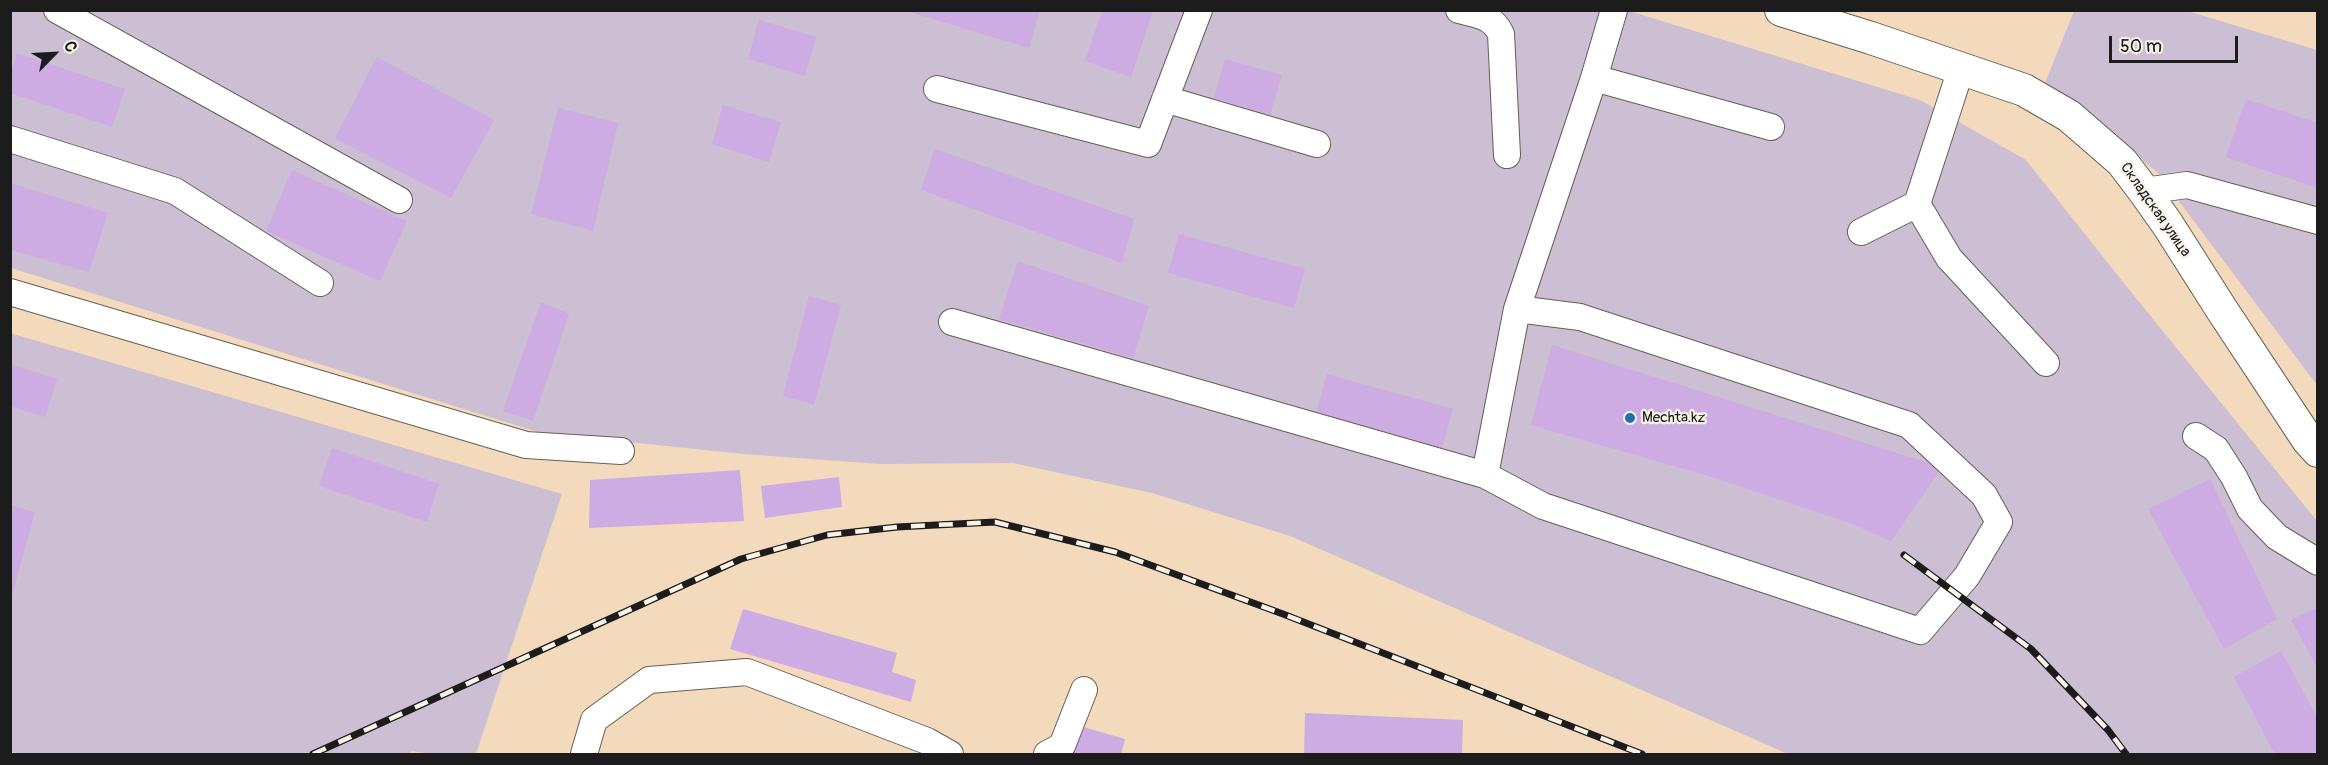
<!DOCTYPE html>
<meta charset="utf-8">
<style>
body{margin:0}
#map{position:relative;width:2328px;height:765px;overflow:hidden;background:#f4dabc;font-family:Pangolin,sans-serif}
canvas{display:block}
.frame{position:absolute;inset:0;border:12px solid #1c1c1c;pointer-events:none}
.north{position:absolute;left:24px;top:24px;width:60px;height:60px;-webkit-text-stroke:4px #f7f3e8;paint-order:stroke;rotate:66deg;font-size:16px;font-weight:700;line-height:24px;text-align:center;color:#1c1c1c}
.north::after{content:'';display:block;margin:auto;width:21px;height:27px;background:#1c1c1c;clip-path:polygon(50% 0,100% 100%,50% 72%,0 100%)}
.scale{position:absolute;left:2109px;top:36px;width:129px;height:27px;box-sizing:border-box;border:3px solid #1c1c1c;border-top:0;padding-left:8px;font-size:18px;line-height:21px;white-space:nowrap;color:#1c1c1c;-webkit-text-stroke:4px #f7f3e8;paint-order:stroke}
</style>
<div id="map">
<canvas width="2328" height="765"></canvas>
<div class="frame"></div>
<div class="north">С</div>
<div class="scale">50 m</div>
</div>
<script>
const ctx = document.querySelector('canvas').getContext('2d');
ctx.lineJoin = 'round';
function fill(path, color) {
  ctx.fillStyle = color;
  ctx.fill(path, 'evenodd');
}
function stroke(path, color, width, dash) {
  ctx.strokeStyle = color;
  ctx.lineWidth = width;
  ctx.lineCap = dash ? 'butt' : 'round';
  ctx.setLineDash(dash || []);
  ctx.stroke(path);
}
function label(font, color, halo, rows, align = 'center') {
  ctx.font = font + ' Pangolin,sans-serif';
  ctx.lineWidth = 4.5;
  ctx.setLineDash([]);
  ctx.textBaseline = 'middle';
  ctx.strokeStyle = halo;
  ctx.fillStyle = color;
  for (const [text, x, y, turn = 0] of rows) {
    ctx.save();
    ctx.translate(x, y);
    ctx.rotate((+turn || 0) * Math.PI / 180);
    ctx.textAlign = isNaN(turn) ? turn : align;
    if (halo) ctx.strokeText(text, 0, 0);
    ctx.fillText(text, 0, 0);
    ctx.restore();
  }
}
fill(new Path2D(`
 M1626,10L1920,100L2026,160L2127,287L2317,521V754H1788L1290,536L1152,493L1013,463L880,464L744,454L541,433L11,268L10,11Z
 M2074,11H2187L2317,50V385L2157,172L2045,83Z
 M10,333L562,494L476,754H429L412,751L410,754H11Z`), '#ccbed3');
fill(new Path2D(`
 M903,10H1040L1029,48Z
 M1102,10H1153L1131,77L1085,61Z
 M759,20L816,37L805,76L748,59Z
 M17,53L125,89L112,127L10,93V74Z
 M377,57L494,120L451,198L335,138Z
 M1225,59L1282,75L1270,115L1214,98Z
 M2246,99L2318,123V188L2226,157Z
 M723,105L781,122L769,162L712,144Z
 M558,108L618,123L593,231L531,214Z
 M935,149L1134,219L1122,263L921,190Z
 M292,170L407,221L380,281L266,231Z
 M10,183L108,213L89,272L10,250Z
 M1179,234L1305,269L1294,308L1168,273Z
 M1018,261L1149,306L1133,358L999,319Z
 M809,296L841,305L814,405L783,396Z
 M541,302L569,314L533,421L503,411Z
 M1552,345L1942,467L1891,541L1850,523L1709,476L1531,425Z
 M10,364L57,379L45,417L10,406Z
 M1327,374L1453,409L1442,448L1316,413Z
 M332,448L439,484L427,522L319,486Z
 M740,470L744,521L589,528L590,480Z
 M839,477L842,507L765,518L761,486Z
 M2210,479L2277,619L2224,649L2148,509Z
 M10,505L35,512L11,599H10Z
 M2318,607V669L2291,620Z
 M743,609L897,653L892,672L916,680L911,702L730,649Z
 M2281,651L2318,719V754H2275L2234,677Z
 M1305,713L1463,720L1462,754H1304Z
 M1080,726L1125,739L1121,754H1072Z`), '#cdabe3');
const minor = new Path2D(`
 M57,10L399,200
 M1459,10C1477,15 1492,15 1501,34L1507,155
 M1961,69L1917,204L1949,258L2046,363
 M1594,78L1771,127
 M937,89L1148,144L1199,10
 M1165,99L1317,144
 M10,139L175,191L320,283
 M2144,191L2187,185L2318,221
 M1861,232L1917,204
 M10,292L526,445L621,451
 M1517,309L1580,317L1909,425L1984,495L1999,522L1967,576L1920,631L1543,506L1485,475L1517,309L1594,78L1614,10
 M952,322L1485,475
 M2196,436L2216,449L2234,477L2250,509L2277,537L2318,562
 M584,754L594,720L649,680L747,672L927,741L950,754
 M1047,754L1062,746L1084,690`);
const major = new Path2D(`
 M1781,10L1871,38L2024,90L2069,116L2122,162L2144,191L2168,225L2222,310L2308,440L2318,451`);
stroke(minor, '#685e54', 28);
stroke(major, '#685e54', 34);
stroke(minor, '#fff', 26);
stroke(major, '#fff', 32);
const rail = new Path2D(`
 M1904,555L2031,649L2108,730L2126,754
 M313,754L741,559L827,535L897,527L995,522L1115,552L1283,614L1642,754`);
stroke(rail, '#1c1c1c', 7);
stroke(rail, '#f7f3e8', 4.5, [14]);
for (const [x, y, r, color] of [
 [1630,418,6,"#1f6fb2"]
]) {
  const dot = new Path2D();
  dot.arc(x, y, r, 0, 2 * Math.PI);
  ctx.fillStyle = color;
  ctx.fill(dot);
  stroke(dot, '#f7f3e8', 2);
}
label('15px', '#1c1c1c', '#f7f3e8', [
 ["Складская улица",2155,210,55]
]);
label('15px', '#1c1c1c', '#f7f3e8', [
 ["Mechta.kz",1642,418]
], 'left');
</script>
